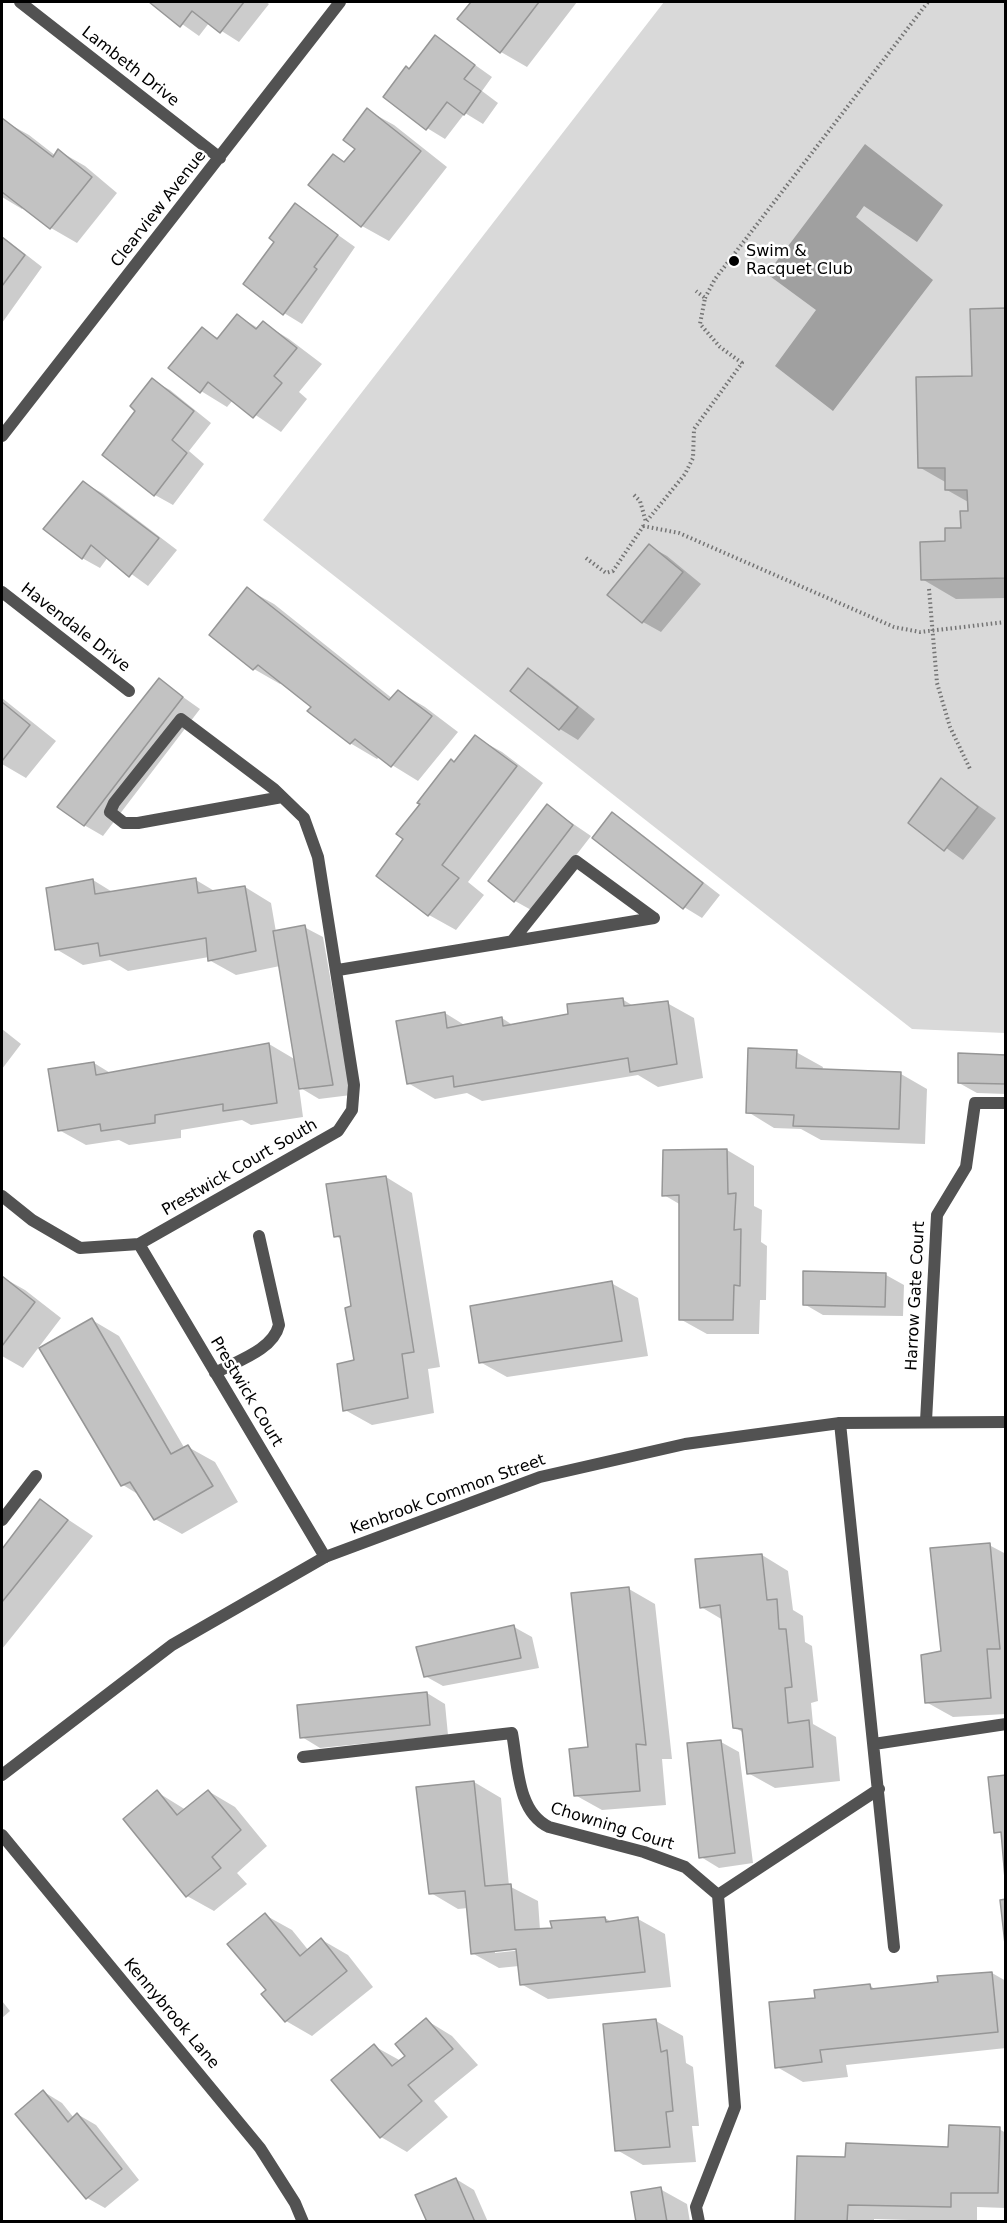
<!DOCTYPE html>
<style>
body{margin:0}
#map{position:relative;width:1007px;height:2223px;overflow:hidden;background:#fff;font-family:"DejaVu Sans",sans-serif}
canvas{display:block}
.frame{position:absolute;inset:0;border:3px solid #000;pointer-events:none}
</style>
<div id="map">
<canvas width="1007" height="2223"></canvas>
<div class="frame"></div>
</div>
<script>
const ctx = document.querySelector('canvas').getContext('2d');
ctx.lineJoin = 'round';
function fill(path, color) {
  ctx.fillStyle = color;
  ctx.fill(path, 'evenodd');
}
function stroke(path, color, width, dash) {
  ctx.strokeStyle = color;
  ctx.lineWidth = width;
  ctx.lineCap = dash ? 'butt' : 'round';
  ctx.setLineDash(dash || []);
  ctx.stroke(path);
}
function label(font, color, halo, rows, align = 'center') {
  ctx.font = font + ' "DejaVu Sans",sans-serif';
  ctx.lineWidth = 5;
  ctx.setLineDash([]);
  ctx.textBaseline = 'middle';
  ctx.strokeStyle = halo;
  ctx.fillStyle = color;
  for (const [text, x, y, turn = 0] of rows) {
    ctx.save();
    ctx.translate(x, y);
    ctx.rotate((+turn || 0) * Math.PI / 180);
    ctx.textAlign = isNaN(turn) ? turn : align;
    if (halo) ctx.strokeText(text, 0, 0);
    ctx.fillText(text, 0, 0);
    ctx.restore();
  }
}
fill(new Path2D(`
 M664,2H1005V1033L912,1029L263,520Z`), '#d9d9d9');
fill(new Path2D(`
 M865,144L943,205L917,242L864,206L856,217L933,280L833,411L775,366L816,310L767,274Z`), '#a0a0a0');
fill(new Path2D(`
 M151,2H266L269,4L239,42L209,23L199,36Z
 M473,2H577L527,67L501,52L459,19Z
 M436,37L492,77L482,91L498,103L483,124L465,113L445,139L427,128L410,70Z
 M367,110L394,125L447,167L389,241L362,226L310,185L333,155L346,163L357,149Z
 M2,120L29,135L56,156L59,151L85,166L117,193L77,243L51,228L23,207L22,209L2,197Z
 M296,205L355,247L302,324L284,313L276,242Z
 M2,236L42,267L2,323Z
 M1006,310V598L956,599L922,579L947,542L962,530L970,512V503L947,490V483L919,467L973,377Z
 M238,316L258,328L263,323L289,339L322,364L299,392L307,399L281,432L233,400L227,407L201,391L202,329L220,339Z
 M152,380L170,390L211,423L189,451L204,464L173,505L155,495L137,410Z
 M84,483L102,493L177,550L148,586L108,557L100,568L82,558Z
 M649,546L667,556L701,584L661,632L643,622L609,595Z
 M247,589L274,604L393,699L398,691L425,707L458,732L418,781L379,757L377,759L350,743L313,707L282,682L280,684L254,669Z
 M529,670L547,681L595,719L578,740L560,729L512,691Z
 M159,680L200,709L103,836L84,825Z
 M2,698L56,741L26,778L2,764Z
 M475,737L502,752L543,783L468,882L484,895L456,930L429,915L378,875Z
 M942,780L996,818L963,860L910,822Z
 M547,806L591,836L533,911L515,901Z
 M612,814L630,825L720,895L702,918L684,907Z
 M93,880L114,893L196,880L216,892L245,887L271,903L276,932L304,927L323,937L351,1095L319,1099L299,1087L303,1117L251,1125L242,1120L181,1130V1138L129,1145L119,1140L86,1145L59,1130L94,1063L112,1074L269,1044L296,1060L280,966L236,975L209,960V957L128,971L110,960L83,965L56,949Z
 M622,999L635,1007L667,1003L694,1018L703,1078L658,1087L638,1075L482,1101L467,1093L435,1099L408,1083L445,1013L466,1026L502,1018L514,1026L570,1016Z
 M2,1029L21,1044L2,1069Z
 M796,1052L823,1067L822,1071L901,1074L927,1089L925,1144L821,1140L801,1129L774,1128L748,1112Z
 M1006,1056V1094L977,1093L959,1083Z
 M727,1150L754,1166V1206L762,1210L761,1242L767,1246L766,1300H760L759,1334H707L680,1319L681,1205L664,1195Z
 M386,1177L412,1193L440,1367L428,1369L434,1413L372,1425L345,1410L356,1362L353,1307L342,1240L336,1236Z
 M886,1275L904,1285L903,1316L823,1315L804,1304Z
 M2,1277L25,1290L61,1318L23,1368L2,1356Z
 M611,1283L638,1298L648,1356L507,1377L480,1362Z
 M92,1320L119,1336L185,1449L188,1447L215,1462L238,1502L182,1534L155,1519L141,1496L123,1485Z
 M40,1501L93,1536L2,1649V1552Z
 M989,1545L1006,1554V1714L953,1717L926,1702L943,1652Z
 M762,1555L788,1571L793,1610L803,1616L805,1642L812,1646L818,1701L811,1703L813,1724L836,1737L840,1781L775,1788L748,1773L744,1733L734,1727L723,1620L701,1607Z
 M629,1589L655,1604L672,1759H662L666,1805L602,1810L575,1795Z
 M514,1627L532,1637L539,1668L443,1686L425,1676Z
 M427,1693L445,1704L448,1735L320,1748L302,1737Z
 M721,1742L739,1752L753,1863L719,1868L701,1857Z
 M474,1782L501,1798L509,1886L538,1901L540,1930L605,1918L613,1923L638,1919L665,1934L671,1987L548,1999L521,1984L519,1966L499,1968L472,1953L468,1908L458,1909L431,1893ZM523,1947V1950L495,1953V1950Z
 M208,1791L235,1807L267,1846L237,1873L247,1884L214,1911L187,1896L157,1792L186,1810Z
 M265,1915L292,1930L309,1951L322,1940L348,1955L373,1987L312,2036L286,2021L268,1990Z
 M992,1973L1006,1981V2048L846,2065L848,2077L803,2082L777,2067L817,1999L870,1986L877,1990L939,1983Z
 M2,2001L10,2011L2,2018Z
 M426,2020L452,2036L478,2065L434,2101L448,2117L407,2152L381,2137L374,2046L401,2061L407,2056Z
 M656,2021L683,2036L686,2063L693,2067L699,2126H692L696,2162L643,2165L617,2150Z
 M44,2092L62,2103L74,2118L77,2114L96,2125L139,2180L105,2208L87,2198Z
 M999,2129L1006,2133V2208L977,2207V2222L874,2219V2222H797L847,2159L950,2149Z
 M456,2179L474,2190L488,2222H428Z
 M660,2189L687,2204L690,2222H638Z`), '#0003');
const building = new Path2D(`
 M149,2H244L220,33L192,11L180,27Z
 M471,2H539L500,53L457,19Z
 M435,35L475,65L464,79L481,91L464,115L447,102L426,130L383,97L406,66L409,69Z
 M367,108L421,151L361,227L308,185L333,154L344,162L355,149L343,140Z
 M2,118L53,157L58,149L92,177L50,229L2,192Z
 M295,203L338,235L314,267L317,269L283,315L243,284L274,242L269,238Z
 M2,237L25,255L2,286Z
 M1006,308V578L921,580L920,542L945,541V528H961L960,511H968L967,490H945V468H918L916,377L972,376L970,309Z
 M237,314L256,329L263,321L297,348L274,376L282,383L253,418L208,382L200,393L168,368L202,327L217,339Z
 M152,378L194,411L172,440L187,453L154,496L102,455L135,411L130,406Z
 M83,481L159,538L129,577L91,545L82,559L43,529Z
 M649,544L683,572L642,623L607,595Z
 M247,587L389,700L398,690L432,716L391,767L355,739L350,744L307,711L311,707L258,665L253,670L209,635Z
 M528,668L578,707L559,730L510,691Z
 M159,678L183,697L84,826L57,807Z
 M2,702L30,725L2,761Z
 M475,735L517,766L442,865L459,878L428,916L376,876L403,839L396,834L420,804L417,803L451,759L454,762Z
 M941,778L978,807L944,851L908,823Z
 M547,804L573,825L514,902L488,881Z
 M612,812L703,883L683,909L592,838Z
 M196,878L198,893L245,886L256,951L208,961L206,938L100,956L98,943L55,950L46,888L93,879L95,894Z
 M305,925L333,1085L299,1089L273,931Z
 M623,998L624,1006L668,1001L677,1064L630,1072L628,1058L454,1087L453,1076L407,1084L396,1021L445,1012L447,1028L502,1017L503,1026L568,1014L567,1004Z
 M269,1043L277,1103L223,1111V1104L155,1115V1123L101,1131L100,1124L58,1131L48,1069L94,1062L96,1075Z
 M748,1048L797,1050L796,1068L901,1072L899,1129L793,1126L794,1115L746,1113Z
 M958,1053L1006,1055V1084L958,1083Z
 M727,1149L728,1194L736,1193L734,1230L741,1229L740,1286L734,1285L733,1320H679V1195L662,1196L663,1150Z
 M386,1176L414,1352L402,1354L408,1398L343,1411L337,1364L354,1360L345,1308L351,1306L340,1236L334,1237L326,1184Z
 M803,1271L886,1273L885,1307L803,1305Z
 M2,1276L35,1302L2,1346Z
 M612,1281L622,1341L479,1363L470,1306Z
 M92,1318L171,1454L188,1445L213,1486L154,1520L130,1482L121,1486L39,1348Z
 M40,1499L68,1520L2,1602V1549Z
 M990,1543L1000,1649H987L991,1698L925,1703L921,1655L941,1651L930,1548Z
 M762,1554L767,1600L777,1599L779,1629H786L792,1687L785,1688L788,1723L809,1720L813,1767L747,1774L742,1729L733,1728L720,1605L700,1608L695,1559Z
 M629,1587L646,1745L636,1744L640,1791L574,1796L569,1749L588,1747L571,1593Z
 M514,1625L521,1658L424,1677L416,1647Z
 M427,1692L430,1725L300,1738L297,1705Z
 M721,1740L735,1853L699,1858L687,1743Z
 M1006,1775V1890L1001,1832L994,1833L988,1777Z
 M474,1781L485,1886L511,1884L515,1930L552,1928L550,1921L605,1917L606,1922L638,1917L645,1972L520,1985L516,1949L471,1954L465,1891L429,1894L416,1787Z
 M157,1790L177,1815L208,1790L241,1830L212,1857L221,1868L186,1897L123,1819Z
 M1006,1899V1953L1000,1900Z
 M265,1913L300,1956L321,1938L347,1971L285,2022L261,1994L266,1990L227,1944Z
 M992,1972L998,2032L820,2050L822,2062L775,2068L769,2002L815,1998L814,1990L870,1984L871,1989L938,1982L937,1976Z
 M426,2018L453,2049L408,2085L422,2101L380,2138L331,2080L374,2044L392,2066L405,2056L395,2044Z
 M656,2019L661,2052L667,2050L673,2111L666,2112L670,2147L615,2151L603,2024Z
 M43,2090L68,2122L77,2113L122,2169L86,2199L15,2114Z
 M949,2125L1000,2127L998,2193H951V2207L848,2205L847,2222H795L797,2156L845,2157L846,2143L948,2147Z
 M456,2178L475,2222H427L415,2195Z
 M661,2187L667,2222H636L631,2192Z`);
fill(building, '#c2c2c2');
stroke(building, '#969696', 1.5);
stroke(new Path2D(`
 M705,298L715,279L928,2
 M634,495L640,501L646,522L685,474L693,458L694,429L742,363L720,347L700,324L705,298L696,291
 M643,526L679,533L894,627L920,632L1006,622
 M586,558L606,573L613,571L644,525
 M929,589L937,683L950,727L971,771`), '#747474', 4, [1.5, 3]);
stroke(new Path2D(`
 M513,940L576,861L654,918
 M338,970L654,918
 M2,1196L32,1220L80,1248L139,1244L338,1131L352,1110L354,1085L318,857L304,818L274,789L181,719L114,803L110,812L124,823H138L282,797
 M139,1244L325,1557
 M215,1373C237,1361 273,1350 279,1325L259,1236
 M926,1421L937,1215L966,1167L975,1103H1006
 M840,1423L894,1947
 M2,1520L36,1476
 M874,1744L1006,1724
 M303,1757L512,1733C518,1765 517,1812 549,1827L644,1852L685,1867L718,1895L735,2107L696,2207L699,2222
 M718,1895L879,1789`), '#525252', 12);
stroke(new Path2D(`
 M20,2L220,158
 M2,436L340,2
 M2,592L129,691
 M2,1775L172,1645L325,1557L540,1477L685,1444L840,1423L1006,1422
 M2,1835L260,2148L295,2203L303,2222`), '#525252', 12);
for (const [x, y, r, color] of [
 [734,261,6,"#000"]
]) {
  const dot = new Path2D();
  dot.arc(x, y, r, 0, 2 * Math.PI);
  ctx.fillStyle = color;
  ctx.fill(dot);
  stroke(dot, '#fff', 2);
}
label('16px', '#000', '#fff', [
 ["Lambeth Drive",130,67,38],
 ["Clearview Avenue",159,209,-52],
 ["Havendale Drive",75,628,38],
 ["Prestwick Court South",240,1168,-30],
 ["Harrow Gate Court",916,1296,-87],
 ["Prestwick Court",246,1392,59],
 ["Kenbrook Common Street",448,1495,-20],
 ["Chowning Court",612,1827,17],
 ["Kennybrook Lane",171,2014,50]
]);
label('16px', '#000', '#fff', [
 ["Swim &",746,252],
 ["Racquet Club",746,270]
], 'left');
</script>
